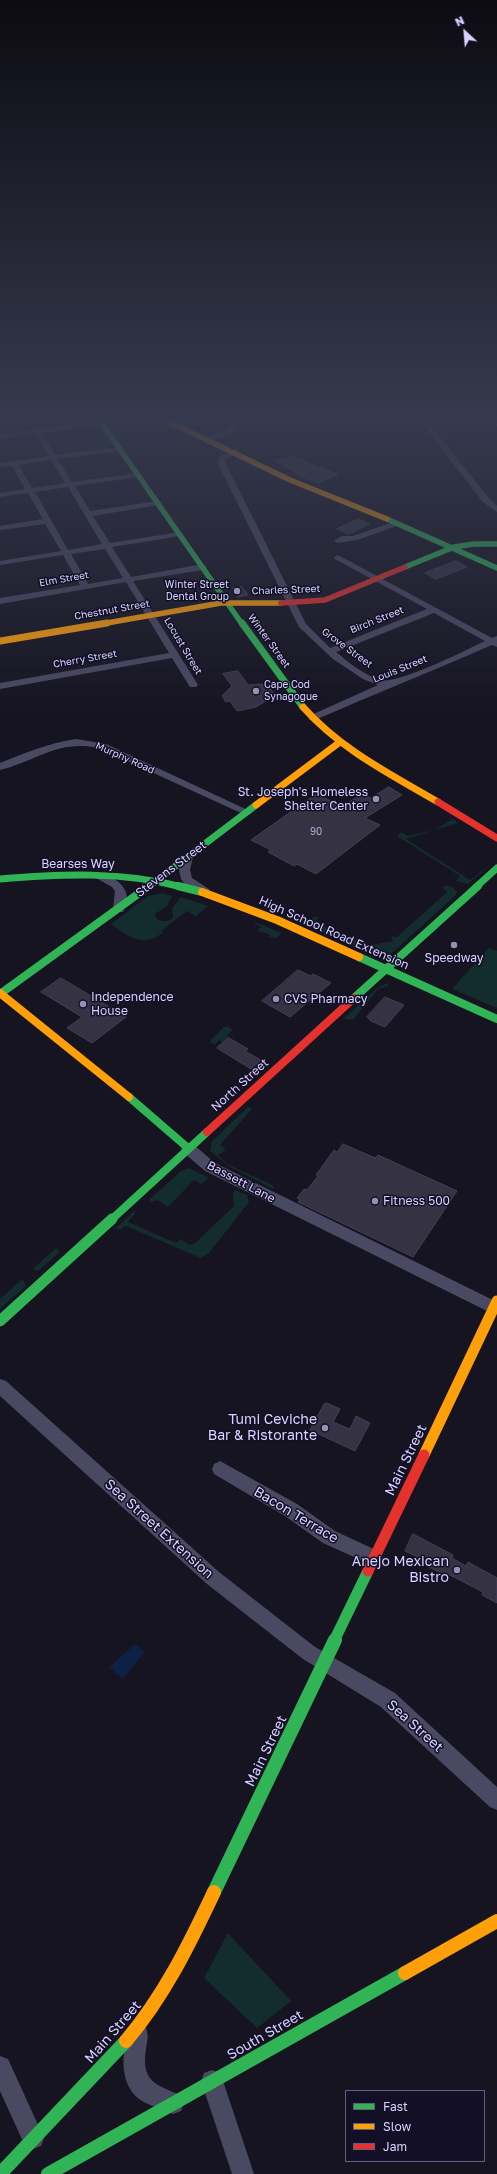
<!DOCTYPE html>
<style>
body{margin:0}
#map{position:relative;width:497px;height:2174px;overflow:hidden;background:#161421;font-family:"Golos Text",sans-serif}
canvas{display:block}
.legend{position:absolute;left:345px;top:2090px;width:140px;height:72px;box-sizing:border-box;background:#130f26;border:1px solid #625e7d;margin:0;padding:5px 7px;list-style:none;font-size:12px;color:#d9d4ff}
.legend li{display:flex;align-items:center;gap:8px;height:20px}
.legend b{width:20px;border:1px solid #625e7d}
.north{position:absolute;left:445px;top:12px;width:40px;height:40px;-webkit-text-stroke:3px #130f26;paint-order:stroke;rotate:334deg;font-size:11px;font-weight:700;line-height:16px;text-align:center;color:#d9d4ff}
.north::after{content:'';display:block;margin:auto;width:14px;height:18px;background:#d9d4ff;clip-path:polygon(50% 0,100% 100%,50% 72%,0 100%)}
</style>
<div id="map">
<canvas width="497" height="2174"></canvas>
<ul class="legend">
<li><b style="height:5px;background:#30b455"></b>Fast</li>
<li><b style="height:5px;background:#ff9f0a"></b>Slow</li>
<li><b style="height:5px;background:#e5322d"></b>Jam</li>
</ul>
<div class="north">N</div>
</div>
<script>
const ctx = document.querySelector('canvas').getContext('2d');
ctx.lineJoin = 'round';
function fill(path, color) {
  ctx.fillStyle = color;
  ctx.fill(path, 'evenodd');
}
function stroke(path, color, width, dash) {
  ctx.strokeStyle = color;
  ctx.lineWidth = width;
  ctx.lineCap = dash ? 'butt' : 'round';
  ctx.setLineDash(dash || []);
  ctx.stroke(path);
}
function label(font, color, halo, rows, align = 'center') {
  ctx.font = font + ' "Golos Text",sans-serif';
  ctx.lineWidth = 3;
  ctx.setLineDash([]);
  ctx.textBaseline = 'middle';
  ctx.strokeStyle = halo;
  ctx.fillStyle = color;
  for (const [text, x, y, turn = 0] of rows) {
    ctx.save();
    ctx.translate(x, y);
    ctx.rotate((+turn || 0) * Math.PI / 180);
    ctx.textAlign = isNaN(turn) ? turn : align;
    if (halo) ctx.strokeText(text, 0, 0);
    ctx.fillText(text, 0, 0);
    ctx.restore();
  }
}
fill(new Path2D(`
 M453,819L458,823L406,839L470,880L495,861L468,884L456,881L460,876L397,836L401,832L408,836L435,830Z
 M446,885L454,888L457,892L456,895L391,954L385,956H376L313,928L308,923L312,918L317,916L318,918L315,922L356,940L361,937L366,946L393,941L391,936L397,937L447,892L442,888Z
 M163,893L172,896L167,906L155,914V917C160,922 167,923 173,918L172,908L181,897L208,906L196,916L187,911L161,931L164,932C143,948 130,938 111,924L148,896Z
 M255,922L281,933V934L276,938L269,937L270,935L257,930L261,927L254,923Z
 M489,948L497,951V1008L452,989Z
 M388,983V986L378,989L353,1020L343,1019L377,988Z
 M228,1026L233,1030L227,1035L230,1037L223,1043L219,1040L214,1045L210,1041L224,1027Z
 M248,1107L252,1109L220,1145L226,1150L218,1155L229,1165L272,1185L274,1187L273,1189L232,1168L210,1151L212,1141Z
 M189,1168L209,1178L201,1184L194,1180L168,1207L158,1200L150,1202V1199L181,1171Z
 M235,1190L247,1195L249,1202L209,1253L201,1258L126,1226L119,1230L116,1228L134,1211L135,1214L128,1222L176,1243L181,1239L189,1245L194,1244L234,1206L233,1193Z
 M56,1248L60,1252L38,1271L33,1269Z
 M23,1280L26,1286L0,1309V1299L20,1281Z
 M228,1933L291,2001L257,2028L204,1978Z`), '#132c2d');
fill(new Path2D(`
 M135,1644L145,1652L123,1679L109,1667Z`), '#0d2144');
const building = new Path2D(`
 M292,456L308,463L338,474L318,483L295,474L297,473L275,461Z
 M358,519L369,524L349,534L337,529Z
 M456,561L467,567L436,579L425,573Z
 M242,587L248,595L238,597L232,588Z
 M238,671L248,685L262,684L264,687H269L275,695L256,707L237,711L230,701L226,702L222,696L232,686L223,674Z
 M389,787L402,795L365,818L380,825L316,874L297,864L294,866L268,852L271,850L251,840L316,794L342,806L363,794L370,798Z
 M298,970L311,976L313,974L331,983L290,1017L262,1001Z
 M61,978L126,1017L92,1043L67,1028L82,1017L41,992Z
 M385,997L404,1005L385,1027L371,1021L367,1017Z
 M229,1038L248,1049L245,1051L261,1060L251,1069L217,1048Z
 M343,1144L375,1158L378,1155L457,1191L413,1257L298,1202L300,1200L297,1198L304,1189L307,1190L318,1176L316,1175L334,1150L337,1152Z
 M327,1403L340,1409L333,1422L350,1429L356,1416L370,1423L355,1451L310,1430L324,1404Z
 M413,1534L453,1555L452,1558L466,1566L468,1562L497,1578V1603L482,1595L483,1592L446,1573L445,1575L417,1561L419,1558L405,1551Z`);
fill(building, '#343243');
stroke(building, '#433f54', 1);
fill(new Path2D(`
 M24,415H31L39,429L103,422V424L101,425L42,433L55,455L119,447L123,449L119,451L58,459L72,482L140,473L141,475L137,477L75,486L90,511L158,501L162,503L158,505L93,516L110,543L180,532L184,534L180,536L112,547L131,577L203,564L207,567L203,570L133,581L198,685L196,687H190L172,658L0,689V683L169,653L126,582L0,604V598L80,585L63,555L0,565V561L61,551L45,524L0,530V526L43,519L28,493L0,497V493L25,489L12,466L0,467V463L49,456L35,434L0,439V435L33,430ZM51,460L65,483L32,488L19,465ZM68,487L102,544L68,550L35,492ZM105,549L123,578L88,584L71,554Z
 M228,415H235L239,421L238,430L212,441H206V437L231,427V421Z
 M415,415H422L489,498L497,506V512L483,502Z
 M486,415H493L497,420V426Z
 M235,450H238V454L227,458L225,462L306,624L330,648L427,609L335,559L334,557L338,555L492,638L497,636V647L492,645C433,671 374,694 315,720H309V716L378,685L363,679L333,659L299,627L217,462L221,455ZM434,613L485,641C466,650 397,685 380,680C364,675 348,662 336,652Z
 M396,521L400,523L399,525L357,540L338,543L334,541L342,536H353Z
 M76,739L106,744L252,812L251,814H243L99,748C58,739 36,761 0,770V763C25,753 49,743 76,739Z
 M188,854L193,857L190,870L192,878L209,889L211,892L209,895C198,897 186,887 181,879L179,870L184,855Z
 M100,873C118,877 135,892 123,912H115L113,909L115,891L112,887L96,878L94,876Z
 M188,1143L193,1144L215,1163L497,1302V1313L489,1312L205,1171L183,1152L181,1148L183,1144Z
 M0,1379L6,1381L219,1572L315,1647L395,1693L497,1787V1810L490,1807L381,1707L303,1659L207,1584L0,1396Z
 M220,1461L297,1504L335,1531L380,1552L383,1558L380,1564L374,1566L323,1543L285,1516L214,1474L212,1469L214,1464Z
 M138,2025L146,2028C149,2037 147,2041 146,2049C141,2081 155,2085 181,2095L184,2103L181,2111L173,2114C162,2109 149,2106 139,2099C118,2083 122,2049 130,2028Z
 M0,2056L8,2059L44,2138L41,2146L33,2149L25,2146L0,2091Z
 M212,2070L220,2073L223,2081L254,2174H232L201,2081L204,2073Z`), '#4a4962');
stroke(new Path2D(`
 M96,415L242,624
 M387,519L497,568
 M405,567L454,547L474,544H497`), '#30b455', 5.5);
stroke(new Path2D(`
 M242,623L303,707
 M0,879C60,874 123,871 182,887
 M148,887L256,805
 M476,887L497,868`), '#30b455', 7);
stroke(new Path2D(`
 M178,886L202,892
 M359,957L497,1019
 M0,994L149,886
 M354,998L478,886
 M129,1097L188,1148
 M111,1220L207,1132`), '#30b455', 8);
stroke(new Path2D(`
 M0,1321L112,1219
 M334,1641L368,1571`), '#30b455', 11);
stroke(new Path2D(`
 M214,1892L335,1640
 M0,2174L126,2041
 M48,2174L405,1973`), '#30b455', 14);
stroke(new Path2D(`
 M155,415L290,480L387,519
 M101,624L221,603H281`), '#ff9f0a', 5.5);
stroke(new Path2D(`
 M0,641L107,623
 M303,707C340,749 390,774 438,802
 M256,805L340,742`), '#ff9f0a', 7);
stroke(new Path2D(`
 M202,892L277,920L359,957
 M0,993L129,1097`), '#ff9f0a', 8);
stroke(new Path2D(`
 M424,1455L497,1301`), '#ff9f0a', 11);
stroke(new Path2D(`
 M405,1973L497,1921
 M126,2041C164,1996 189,1945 214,1892`), '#ff9f0a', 14);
stroke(new Path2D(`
 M281,603L325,600L405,567`), '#e5322d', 5.5);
stroke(new Path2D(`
 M438,802L497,838`), '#e5322d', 7);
stroke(new Path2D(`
 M207,1132L354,998`), '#e5322d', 8);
stroke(new Path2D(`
 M368,1571L424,1455`), '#e5322d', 11);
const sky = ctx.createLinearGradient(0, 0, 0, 720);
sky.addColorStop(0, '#0c0b12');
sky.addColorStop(0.58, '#363a4e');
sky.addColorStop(1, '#363a4e00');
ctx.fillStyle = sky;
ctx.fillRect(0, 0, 497, 720);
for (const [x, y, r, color] of [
 [237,591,4,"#9591b1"],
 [256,691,4,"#9591b1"],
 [376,799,4,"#9591b1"],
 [454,945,4,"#9591b1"],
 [276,999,4,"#9591b1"],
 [83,1004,4,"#9591b1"],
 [375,1201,4,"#9591b1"],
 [325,1428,4,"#9591b1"],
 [457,1570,4,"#9591b1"]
]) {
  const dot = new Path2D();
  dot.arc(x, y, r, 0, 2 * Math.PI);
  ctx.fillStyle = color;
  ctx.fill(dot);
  stroke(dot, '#130f26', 1.5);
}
label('10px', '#d9d4ff', '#130f26', [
 ["Elm Street",64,579,-10],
 ["Charles Street",286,590,-2],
 ["Chestnut Street",112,610,-10],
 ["Birch Street",377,620,-22],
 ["Winter Street",269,641,54],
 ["Locust Street",183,646,59],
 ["Grove Street",347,648,36],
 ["Cherry Street",85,659,-10],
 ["Louis Street",400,669,-22],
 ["Murphy Road",125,758,24]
]);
label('10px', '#d9d4ff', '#130f26', [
 ["Winter Street",229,585],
 ["Dental Group",229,597],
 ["Cape Cod",264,685,"left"],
 ["Synagogue",264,697,"left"]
], 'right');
label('10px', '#b0acd0', null, [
 ["90",316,832]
]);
label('12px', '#d9d4ff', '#130f26', [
 ["St. Joseph's Homeless",368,792,"right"],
 ["Shelter Center",368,806,"right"],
 ["Speedway",454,958,"center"],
 ["Independence",91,997],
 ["House",91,1011],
 ["CVS Pharmacy",284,999],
 ["Fitness 500",383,1201]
], 'left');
label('12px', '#d9d4ff', '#130f26', [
 ["Bearses Way",78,864],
 ["Stevens Street",171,869,-37],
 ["High School Road Extension",334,933,24],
 ["North Street",240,1085,-42],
 ["Bassett Lane",241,1182,28]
]);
label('14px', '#d9d4ff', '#130f26', [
 ["Tumi Ceviche",317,1420],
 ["Bar & Ristorante",317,1436],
 ["Anejo Mexican",449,1562],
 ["Bistro",449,1578]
], 'right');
label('14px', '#d9d4ff', '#130f26', [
 ["Main Street",406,1460,-64],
 ["Bacon Terrace",296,1515,31],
 ["Sea Street Extension",159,1529,42],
 ["Sea Street",415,1726,42],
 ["Main Street",266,1751,-64],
 ["Main Street",113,2032,-49],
 ["South Street",265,2035,-30]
]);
</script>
